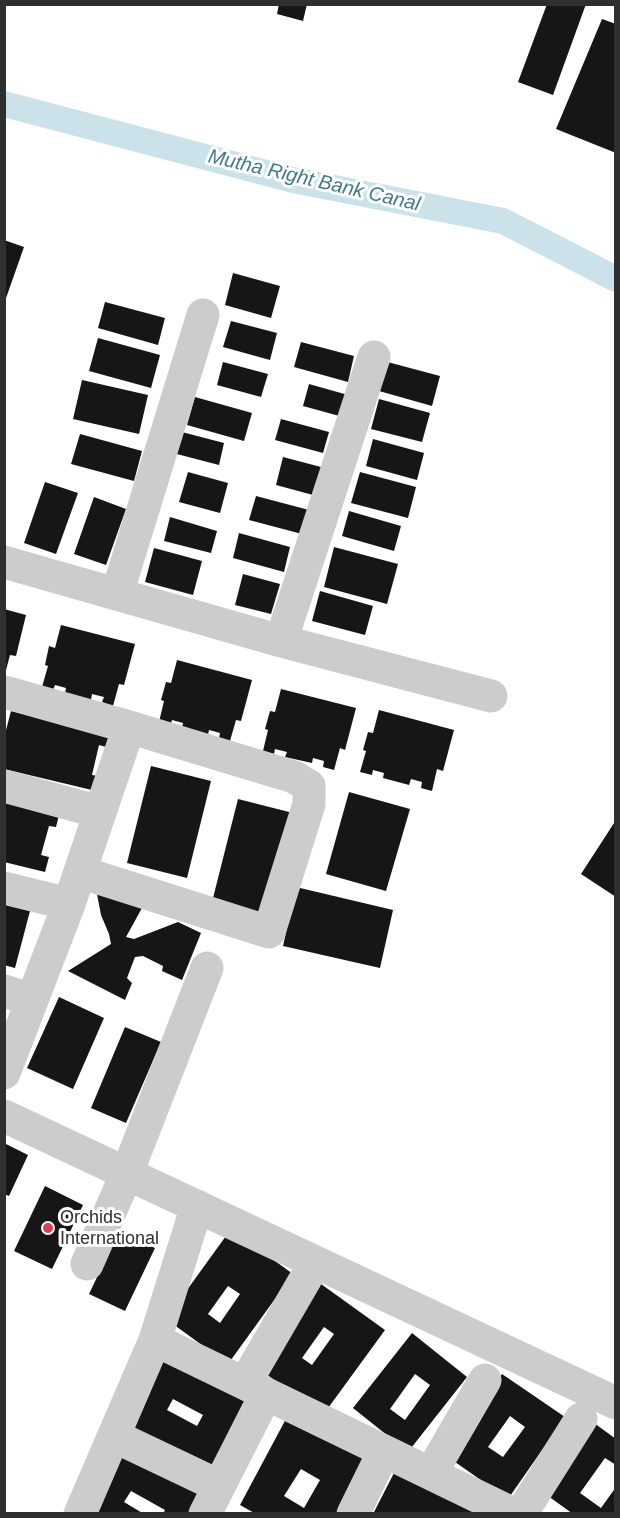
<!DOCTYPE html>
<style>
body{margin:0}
#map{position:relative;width:620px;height:1518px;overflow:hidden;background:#fff;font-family:Helvetica,sans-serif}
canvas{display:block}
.frame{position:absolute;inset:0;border:6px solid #2f2f2f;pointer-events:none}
</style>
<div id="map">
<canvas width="620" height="1518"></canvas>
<div class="frame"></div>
</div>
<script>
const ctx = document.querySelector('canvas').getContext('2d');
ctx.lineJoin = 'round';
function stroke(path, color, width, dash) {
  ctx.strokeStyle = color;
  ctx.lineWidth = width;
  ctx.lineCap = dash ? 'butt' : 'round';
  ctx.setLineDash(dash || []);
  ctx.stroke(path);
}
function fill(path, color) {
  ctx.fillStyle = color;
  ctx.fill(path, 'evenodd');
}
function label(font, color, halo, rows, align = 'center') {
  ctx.font = font + ' Helvetica,sans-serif';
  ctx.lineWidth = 6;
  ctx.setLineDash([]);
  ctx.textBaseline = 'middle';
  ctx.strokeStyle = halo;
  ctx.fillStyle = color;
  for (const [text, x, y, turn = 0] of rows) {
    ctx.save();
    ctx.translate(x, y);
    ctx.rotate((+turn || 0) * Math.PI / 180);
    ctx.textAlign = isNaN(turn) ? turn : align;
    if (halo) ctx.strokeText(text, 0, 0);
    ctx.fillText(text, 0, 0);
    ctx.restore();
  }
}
stroke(new Path2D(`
 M4,104L293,180L503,221L616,279`), '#cbe2eb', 26);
fill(new Path2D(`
 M279,4H307L303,21L277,14Z
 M547,4H586L553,95L518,82Z
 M602,19L616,24V153L556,129Z
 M4,240L24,247L5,301H4Z
 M233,273L280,286L271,318L225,305Z
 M105,302L165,318L158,345L98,328Z
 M231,321L277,333L270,360L223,347Z
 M98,338L160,355L151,388L89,371Z
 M301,342L354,356L348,382L294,367Z
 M380,360L440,376L432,406L372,389Z
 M223,362L268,374L261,397L217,385Z
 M82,380L148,395L139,434L73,419Z
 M309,384L348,395L343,417L303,406Z
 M195,397L252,413L244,441L187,425Z
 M379,399L430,413L422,442L371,429Z
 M281,419L329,432L323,453L275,440Z
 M178,431L224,443L219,465L173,453Z
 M80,434L142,451L134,481L71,464Z
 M373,439L424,453L417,480L366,466Z
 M283,457L321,467L313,495L276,485Z
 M188,472L228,483L220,513L179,502Z
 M360,472L416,487L408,518L351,503Z
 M45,482L78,493L56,554L24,543Z
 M256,496L309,510L302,534L249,520Z
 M94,497L126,509L106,565L74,554Z
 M349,511L401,526L394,551L342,536Z
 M170,517L217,531L211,553L164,541Z
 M239,533L290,547L284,572L233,558Z
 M334,547L398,564L387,604L324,587Z
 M154,548L202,561L193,595L145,582Z
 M243,574L280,584L271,614L235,605Z
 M320,591L373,606L365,635L312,621Z
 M4,609L26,615L16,656L10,655L5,674Z
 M61,625L135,644L124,685L119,684L113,706L102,702L104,697L92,694L91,700L65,693L66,688L55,685L53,690L42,687L48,666L45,665L49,646L55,648Z
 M177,660L252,680L241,721L236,720L230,741L219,738L220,733L209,730L208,735L182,728L183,723L172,720L170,726L159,722L164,701L161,700L166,682L171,683Z
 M281,689L356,708L345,750L340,748L334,770L323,767L324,761L313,758L312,763L285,757L287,752L275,749L274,754L263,751L268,730L265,729L270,711L275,712Z
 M379,710L454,730L443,771L437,769L432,791L421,788L422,782L411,779L409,785L383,778L384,773L373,770L372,775L360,772L366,751L363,750L368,732L373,733Z
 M11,711L109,735L106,747L99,745L92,775L99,776L96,791L4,769V738Z
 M151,766L211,781L187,878L127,863Z
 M349,792L410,809L386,891L326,874Z
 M238,799L293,813L266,916L212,902Z
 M4,802L59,815L56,827L49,826L41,855L49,857L45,872L4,862Z
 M616,820V897L581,874Z
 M296,887L393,910L380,968L283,946Z
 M96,889L142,908L126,937L134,939L178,922L201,933L182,980L162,971L163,966L143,956L135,957L127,978L132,983L125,1000L68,971L111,944L109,934L101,915Z
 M4,904L30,911L15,968L4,965Z
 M59,997L104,1018L73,1089L27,1068Z
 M125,1027L161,1042L126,1123L91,1108Z
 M4,1143L28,1155L9,1196L4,1194Z
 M45,1186L83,1205L52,1269L14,1251Z
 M231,1229L293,1274L228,1364L166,1319ZM228,1286L240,1294L220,1323L208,1314Z
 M119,1231L155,1248L125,1311L89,1294Z
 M321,1284L385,1330L323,1415L259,1369ZM324,1327L334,1334L312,1365L302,1358Z
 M412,1333L467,1377L408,1452L353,1408ZM415,1374L430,1385L405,1420L390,1409Z
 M163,1360L246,1402L212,1469L129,1427ZM173,1399L203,1415L197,1426L167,1410Z
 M502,1374L565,1417L508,1499L445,1455ZM510,1416L525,1427L503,1457L488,1447Z
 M287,1417L368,1459L340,1514H256L240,1505ZM301,1469L320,1480L304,1508L284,1496Z
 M594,1423L616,1439V1465L605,1458L580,1493L601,1508L616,1487V1514H573L544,1493Z
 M121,1454L201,1495L191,1514H163L165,1510L131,1491L124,1502L144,1514H91Z
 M395,1471L481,1514H373Z`), '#161616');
stroke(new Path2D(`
 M4,562L281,641L491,696
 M117,594L203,315
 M281,641L374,357
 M4,692L129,727L294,777L309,786V804L269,932L80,872
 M4,786L100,812
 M4,888L69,904
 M4,991L32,1000
 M4,1073L69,904L129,727
 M4,1116L616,1403
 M87,1264L127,1173L207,968
 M155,1340L514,1514
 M245,1383L306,1278
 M114,1436L219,1486
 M431,1473L485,1380
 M80,1514L155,1340L197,1206
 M205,1514L266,1394
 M353,1514L384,1451
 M521,1514L581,1419`), '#ccc', 33);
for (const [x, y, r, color] of [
 [48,1228,6,"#dd3b5b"]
]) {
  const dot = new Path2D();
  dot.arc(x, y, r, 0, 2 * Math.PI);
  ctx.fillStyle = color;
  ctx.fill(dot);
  stroke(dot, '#fff', 2);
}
label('18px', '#2f2f2f', '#fff', [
 ["Orchids",60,1218],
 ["International",60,1239]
], 'left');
label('italic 20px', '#417a8e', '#fff', [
 ["Mutha Right Bank Canal",314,181,13]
]);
</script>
